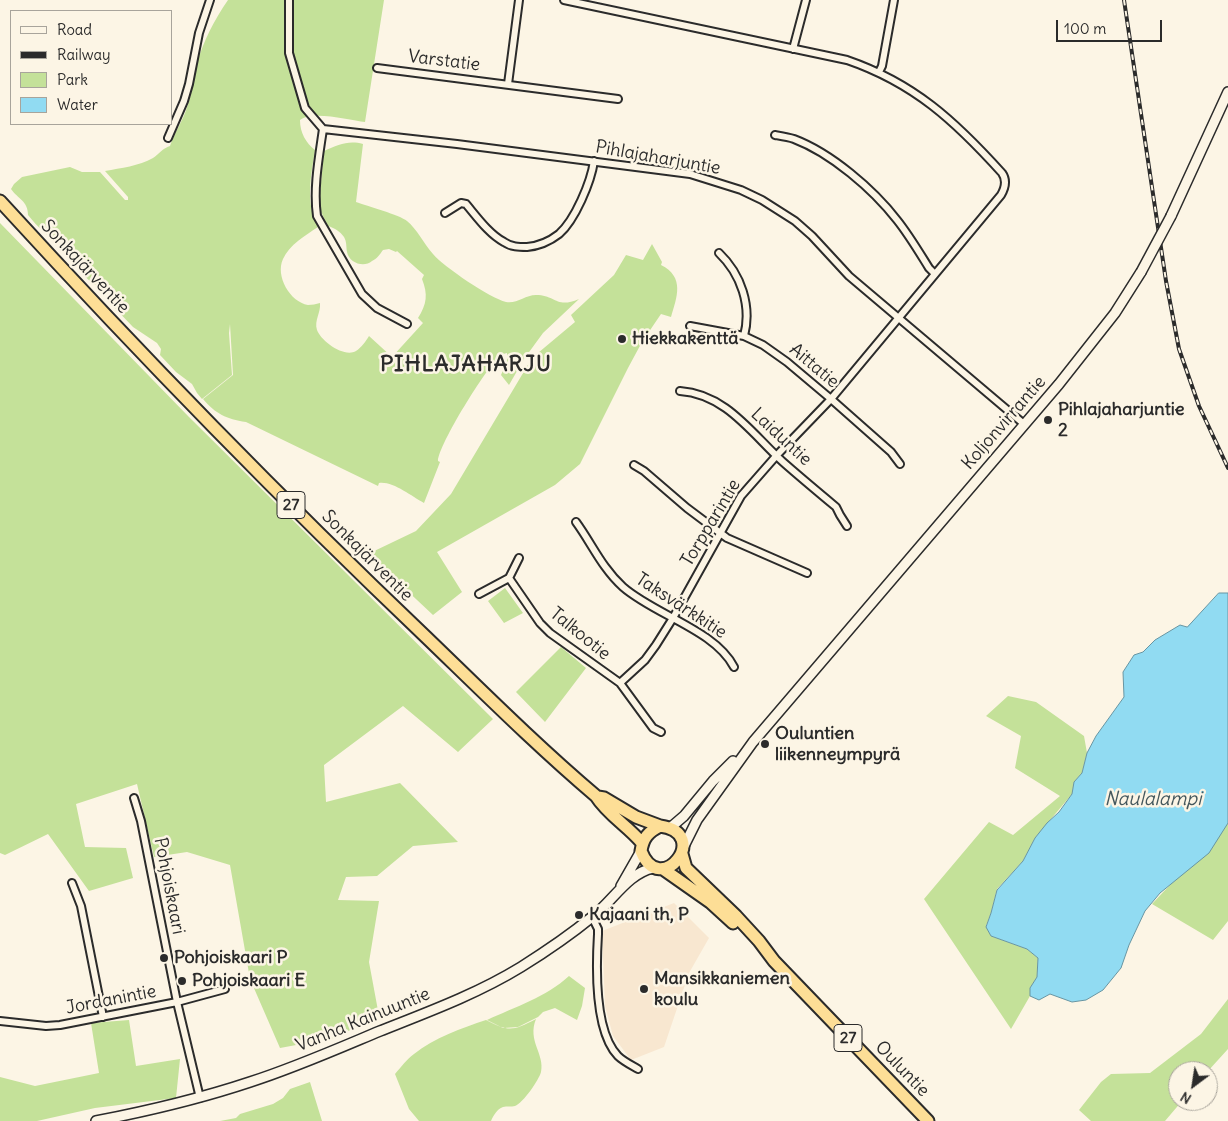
<!DOCTYPE html>
<meta charset="utf-8">
<style>
body{margin:0}
#map{position:relative;width:1228px;height:1121px;overflow:hidden;background:#fcf5e5;font-family:Delius,sans-serif}
canvas{display:block}
.legend{position:absolute;left:10px;top:10px;width:162px;height:115px;box-sizing:border-box;background:#fcf5e5;border:1px solid #a8a49b;margin:0;padding:6px 9px;list-style:none;font-size:15px;color:#2b2b2b}
.legend li{display:flex;align-items:center;gap:10px;height:25px}
.legend b{width:25px;border:1px solid #a8a49b}
.north{position:absolute;left:1168px;top:1061px;width:50px;height:50px;box-sizing:border-box;background:#fcf5e5;border:1px solid #a8a49b;border-radius:50%;rotate:211deg;font-size:14px;font-weight:700;line-height:20px;text-align:center;color:#2b2b2b}
.north::after{content:'';display:block;margin:auto;width:18px;height:22px;background:#2b2b2b;clip-path:polygon(50% 0,100% 100%,50% 72%,0 100%)}
.scale{position:absolute;left:1056px;top:20px;width:106px;height:22px;box-sizing:border-box;border:2px solid #2b2b2b;border-top:0;padding-left:6px;font-size:15px;line-height:18px;white-space:nowrap;color:#2b2b2b;-webkit-text-stroke:4px #fcf5e5;paint-order:stroke}
</style>
<div id="map">
<canvas width="1228" height="1121"></canvas>
<ul class="legend">
<li><b style="height:6px;background:#fcf5e5"></b>Road</li>
<li><b style="height:6px;background:#2b2b2b"></b>Railway</li>
<li><b style="height:14px;background:#c4e199"></b>Park</li>
<li><b style="height:14px;background:#91dbf2"></b>Water</li>
</ul>
<div class="north">N</div>
<div class="scale">100 m</div>
</div>
<script>
const ctx = document.querySelector('canvas').getContext('2d');
ctx.lineJoin = 'round';
function fill(path, color) {
  ctx.fillStyle = color;
  ctx.fill(path, 'evenodd');
}
function stroke(path, color, width, dash) {
  ctx.strokeStyle = color;
  ctx.lineWidth = width;
  ctx.lineCap = dash ? 'butt' : 'round';
  ctx.setLineDash(dash || []);
  ctx.stroke(path);
}
function label(font, color, halo, rows, align = 'center') {
  ctx.font = font + ' Delius,sans-serif';
  ctx.lineWidth = 5;
  ctx.setLineDash([]);
  ctx.textBaseline = 'middle';
  ctx.strokeStyle = halo;
  ctx.fillStyle = color;
  for (const [text, x, y, turn = 0] of rows) {
    ctx.save();
    ctx.translate(x, y);
    ctx.rotate((+turn || 0) * Math.PI / 180);
    ctx.textAlign = isNaN(turn) ? turn : align;
    if (halo) ctx.strokeText(text, 0, 0);
    ctx.fillText(text, 0, 0);
    ctx.restore();
  }
}
fill(new Path2D(`
 M674,903L709,938L689,973L664,1047L631,1060L613,1036L605,1006L602,931Z`), '#f8e7d0');
fill(new Path2D(`
 M228,0H384L365,122C350,120 312,110 300,120C300,133 306,143 315,150C311,176 305,203 318,227C306,235 289,245 283,259C275,276 290,302 308,305C312,305 316,304 320,303C321,313 314,320 317,330C321,341 344,358 356,351C361,348 366,341 369,336L392,357L423,323L418,318C427,304 428,294 422,279L424,275L397,251L396,252L389,249L383,250C380,254 377,259 372,261C364,268 349,263 347,252C346,247 347,242 344,237C340,231 334,228 328,226L321,212L319,204L324,151C338,145 348,140 363,144L356,202C367,206 400,215 407,221C417,229 424,244 433,254C444,267 490,298 506,302C517,304 525,295 536,295C556,295 556,309 579,299L543,333L524,359L509,385L501,375L507,361V353C504,354 502,354 500,356C486,368 439,444 438,461L440,462L424,503C411,496 393,481 379,483L378,486L246,422C226,419 216,414 203,399L233,375L230,324L229,333L232,375L202,399L197,393L192,384L176,372L160,355L161,349L157,343L133,327L112,305C112,292 101,289 91,282C86,278 82,273 77,268C77,248 57,244 44,232C38,227 33,221 28,215C28,201 18,199 11,189L14,184L22,177L70,167L82,172H100L125,200H128V197L105,171C121,168 139,166 153,158C159,154 163,148 170,146C174,133 183,121 187,107C192,94 193,80 196,66C204,40 213,22 228,0Z
 M0,223L189,417L493,719L458,752L403,706L324,765L326,802L400,783L458,842L413,846L377,876L346,877L338,900L379,901L369,962L379,1016L334,1038L280,1048L250,979L230,865L187,852L154,857L137,784L76,804L85,847L126,848L133,878L89,891L48,834L5,855L0,853Z
 M652,244L662,262L661,265C685,277 677,297 671,317L661,314L642,342L628,368L580,464L555,485L437,552L462,592L433,615L368,554L416,531L451,494L532,358L575,322L571,315L614,275L626,255L643,260Z
 M505,588L523,613L504,623L488,601Z
 M561,647L586,668L545,722L516,692Z
 M1008,696L1036,702L1084,736L1087,753L1082,773L1074,782L1072,794L1035,838L1023,861L997,889L991,913L986,926L991,936L1027,949L1038,958L1037,977L1030,988V996L1011,1029L924,899L989,822L1013,835L1060,796L1015,768L1021,736L986,716Z
 M1228,823V921L1213,940L1152,904Z
 M569,976L585,988L582,1006L577,1020L555,1008L543,1012L538,1017L518,1027L503,1028L487,1020C515,1007 546,997 569,976Z
 M1228,999V1049L1208,1071H1178V1101H1182L1165,1121H1091L1079,1110L1101,1082L1111,1074L1150,1073L1201,1034Z
 M536,1019C527,1041 545,1054 541,1072C539,1080 523,1103 515,1106C511,1107 507,1106 503,1107C497,1109 493,1116 491,1121H419L409,1109L395,1074C401,1067 407,1059 414,1054C434,1038 462,1028 486,1020C509,1032 513,1031 536,1019Z
 M129,1020L136,1066L180,1059L176,1098L95,1108L37,1121H0V1077L35,1086L99,1073L91,1023Z
 M310,1082L322,1121H220L236,1118L240,1114L273,1104L283,1098L290,1089Z`), '#c4e199');
const water = new Path2D(`
 M1219,593H1228V823L1209,853L1160,893L1145,911L1129,945L1121,968L1103,990L1086,1000L1072,1002L1050,994L1039,1000L1030,996V988L1037,977L1038,958L1027,949L991,936L986,927L991,913L997,890L1023,861L1035,838L1047,823L1059,812L1072,794L1074,782L1082,773L1087,753L1096,736L1124,697L1123,672L1134,655L1143,652L1155,640L1180,625L1187,627Z`);
fill(water, '#91dbf2');
stroke(water, '#6895a2', 1);
const street = new Path2D(`
 M289,0V53L305,108L323,129
 M564,0L847,60C914,83 955,121 1002,173C1007,180 1005,188 1001,195L831,399L777,455L741,496L673,618L656,645L645,660L620,683
 M793,49L806,0
 M377,68L618,99
 M879,72L882,66L894,0
 M508,84L519,0
 M323,129L457,144L690,174L741,190L762,200L795,221L812,236L849,276L1024,424
 M323,129C319,157 313,188 317,216L362,294L377,308L407,324
 M775,135C781,136 788,137 794,139C831,153 873,189 897,220C909,235 919,252 929,268L935,274
 M168,138L184,101L189,84L199,33L210,0
 M445,213L461,203L466,204C477,217 489,234 504,242C511,247 519,247 527,247C538,246 550,241 559,234C575,220 591,182 594,161
 M719,253C741,274 752,306 744,336
 M690,326L744,336L763,345L787,362L831,399L891,452L900,464
 M680,391C726,394 752,434 783,462C800,477 818,492 836,507L840,515L847,526
 M634,465L644,471L687,508L727,538L807,573
 M576,522C592,544 602,568 623,587C655,615 715,630 734,667
 M509,578L540,623L550,633L620,683L653,728L661,732
 M479,594L509,578L519,558
 M134,798L141,821L177,1002L200,1098
 M72,883L81,906L103,1017
 M592,917L598,929V934C596,967 594,1031 618,1056C623,1061 631,1065 638,1069
 M0,1021L46,1026L60,1025L177,1002L225,989`);
const secondary = new Path2D(`
 M1171,216L1228,92
 M670,828L684,816L713,781L733,761
 M684,846L697,820L753,742L1059,384L1115,313L1141,272
 M621,886L641,851
 M96,1121C148,1111 199,1099 250,1082C294,1068 337,1049 380,1031C428,1012 477,994 521,967C545,952 570,935 592,917C612,902 628,873 653,868`);
const highway = new Path2D(`
 M0,201C137,351 279,497 426,637C482,691 537,746 596,796C608,815 628,826 642,843
 M598,797L604,798L636,817L660,826
 M660,826C713,833 660,900 641,851C643,838 648,832 660,826Z
 M682,854L686,868L736,916L759,941L774,961L928,1121
 M663,869L710,902L733,923`);
stroke(street, '#2b2b2b', 10);
stroke(secondary, '#2b2b2b', 12);
stroke(highway, '#2b2b2b', 15);
stroke(street, '#fcf5e5', 6);
stroke(secondary, '#fcf5e5', 9);
stroke(highway, '#fdde96', 11);
const rail = new Path2D(`
 M1124,0L1166,281L1179,349L1199,406L1228,468`);
stroke(rail, '#2b2b2b', 4);
stroke(rail, '#fcf5e5', 2, [5.5]);
const secondaryBridge = new Path2D(`
 M1141,272L1171,216`);
stroke(secondaryBridge, '#2b2b2b', 12, []);
stroke(secondaryBridge, '#fcf5e5', 9);
for (const [x, y, r, color] of [
 [622,339,5,"#2b2b2b"],
 [1048,420,5,"#2b2b2b"],
 [765,744,5,"#2b2b2b"],
 [579,915,5,"#2b2b2b"],
 [164,958,5,"#2b2b2b"],
 [182,981,5,"#2b2b2b"],
 [644,989,5,"#2b2b2b"]
]) {
  const dot = new Path2D();
  dot.arc(x, y, r, 0, 2 * Math.PI);
  ctx.fillStyle = color;
  ctx.fill(dot);
  stroke(dot, '#fcf5e5', 2);
}
for (const [x, y, w] of [
 [291,505,28],
 [848,1038,28]
]) {
  const box = new Path2D();
  box.roundRect(x - w / 2, y - 13.5, w, 27, 4);
  ctx.fillStyle = '#fcf5e5';
  ctx.fill(box);
  stroke(box, '#2b2b2b', 1);
}
label('bold 16px', '#2b2b2b', null, [
 ["27",291,505],
 ["27",848,1038]
]);
label('18px', '#2b2b2b', '#fcf5e5', [
 ["Varstatie",444,61,7],
 ["Pihlajaharjuntie",658,158,10],
 ["Sonkajärventie",85,267,47],
 ["Aittatie",814,366,40],
 ["Koljonvirrantie",1004,423,-49],
 ["Laiduntie",781,437,43],
 ["Torpparintie",711,523,-59],
 ["Sonkajärventie",367,556,45],
 ["Taksvärkkitie",681,606,33],
 ["Talkootie",580,634,39],
 ["Pohjoiskaari",169,886,79],
 ["Jordanintie",111,1000,-11],
 ["Vanha Kainuuntie",363,1020,-22],
 ["Ouluntie",902,1069,46]
]);
label('bold 18px', '#2b2b2b', '#fcf5e5', [
 ["Hiekkakenttä",632,339],
 ["Pihlajaharjuntie",1058,410],
 ["2",1058,431],
 ["Ouluntien",775,734],
 ["liikenneympyrä",775,755],
 ["Kajaani th, P",589,915],
 ["Pohjoiskaari P",174,958],
 ["Mansikkaniemen",654,979],
 ["koulu",654,1000],
 ["Pohjoiskaari E",192,981]
], 'left');
label('italic 19px', '#44575d', '#fcf5e5', [
 ["Naulalampi",1153,800]
]);
ctx.letterSpacing = '1px';
label('bold 22px', '#2b2b2b', '#fcf5e5', [
 ["PIHLAJAHARJU",466,365]
]);
ctx.letterSpacing = '0px';
</script>
